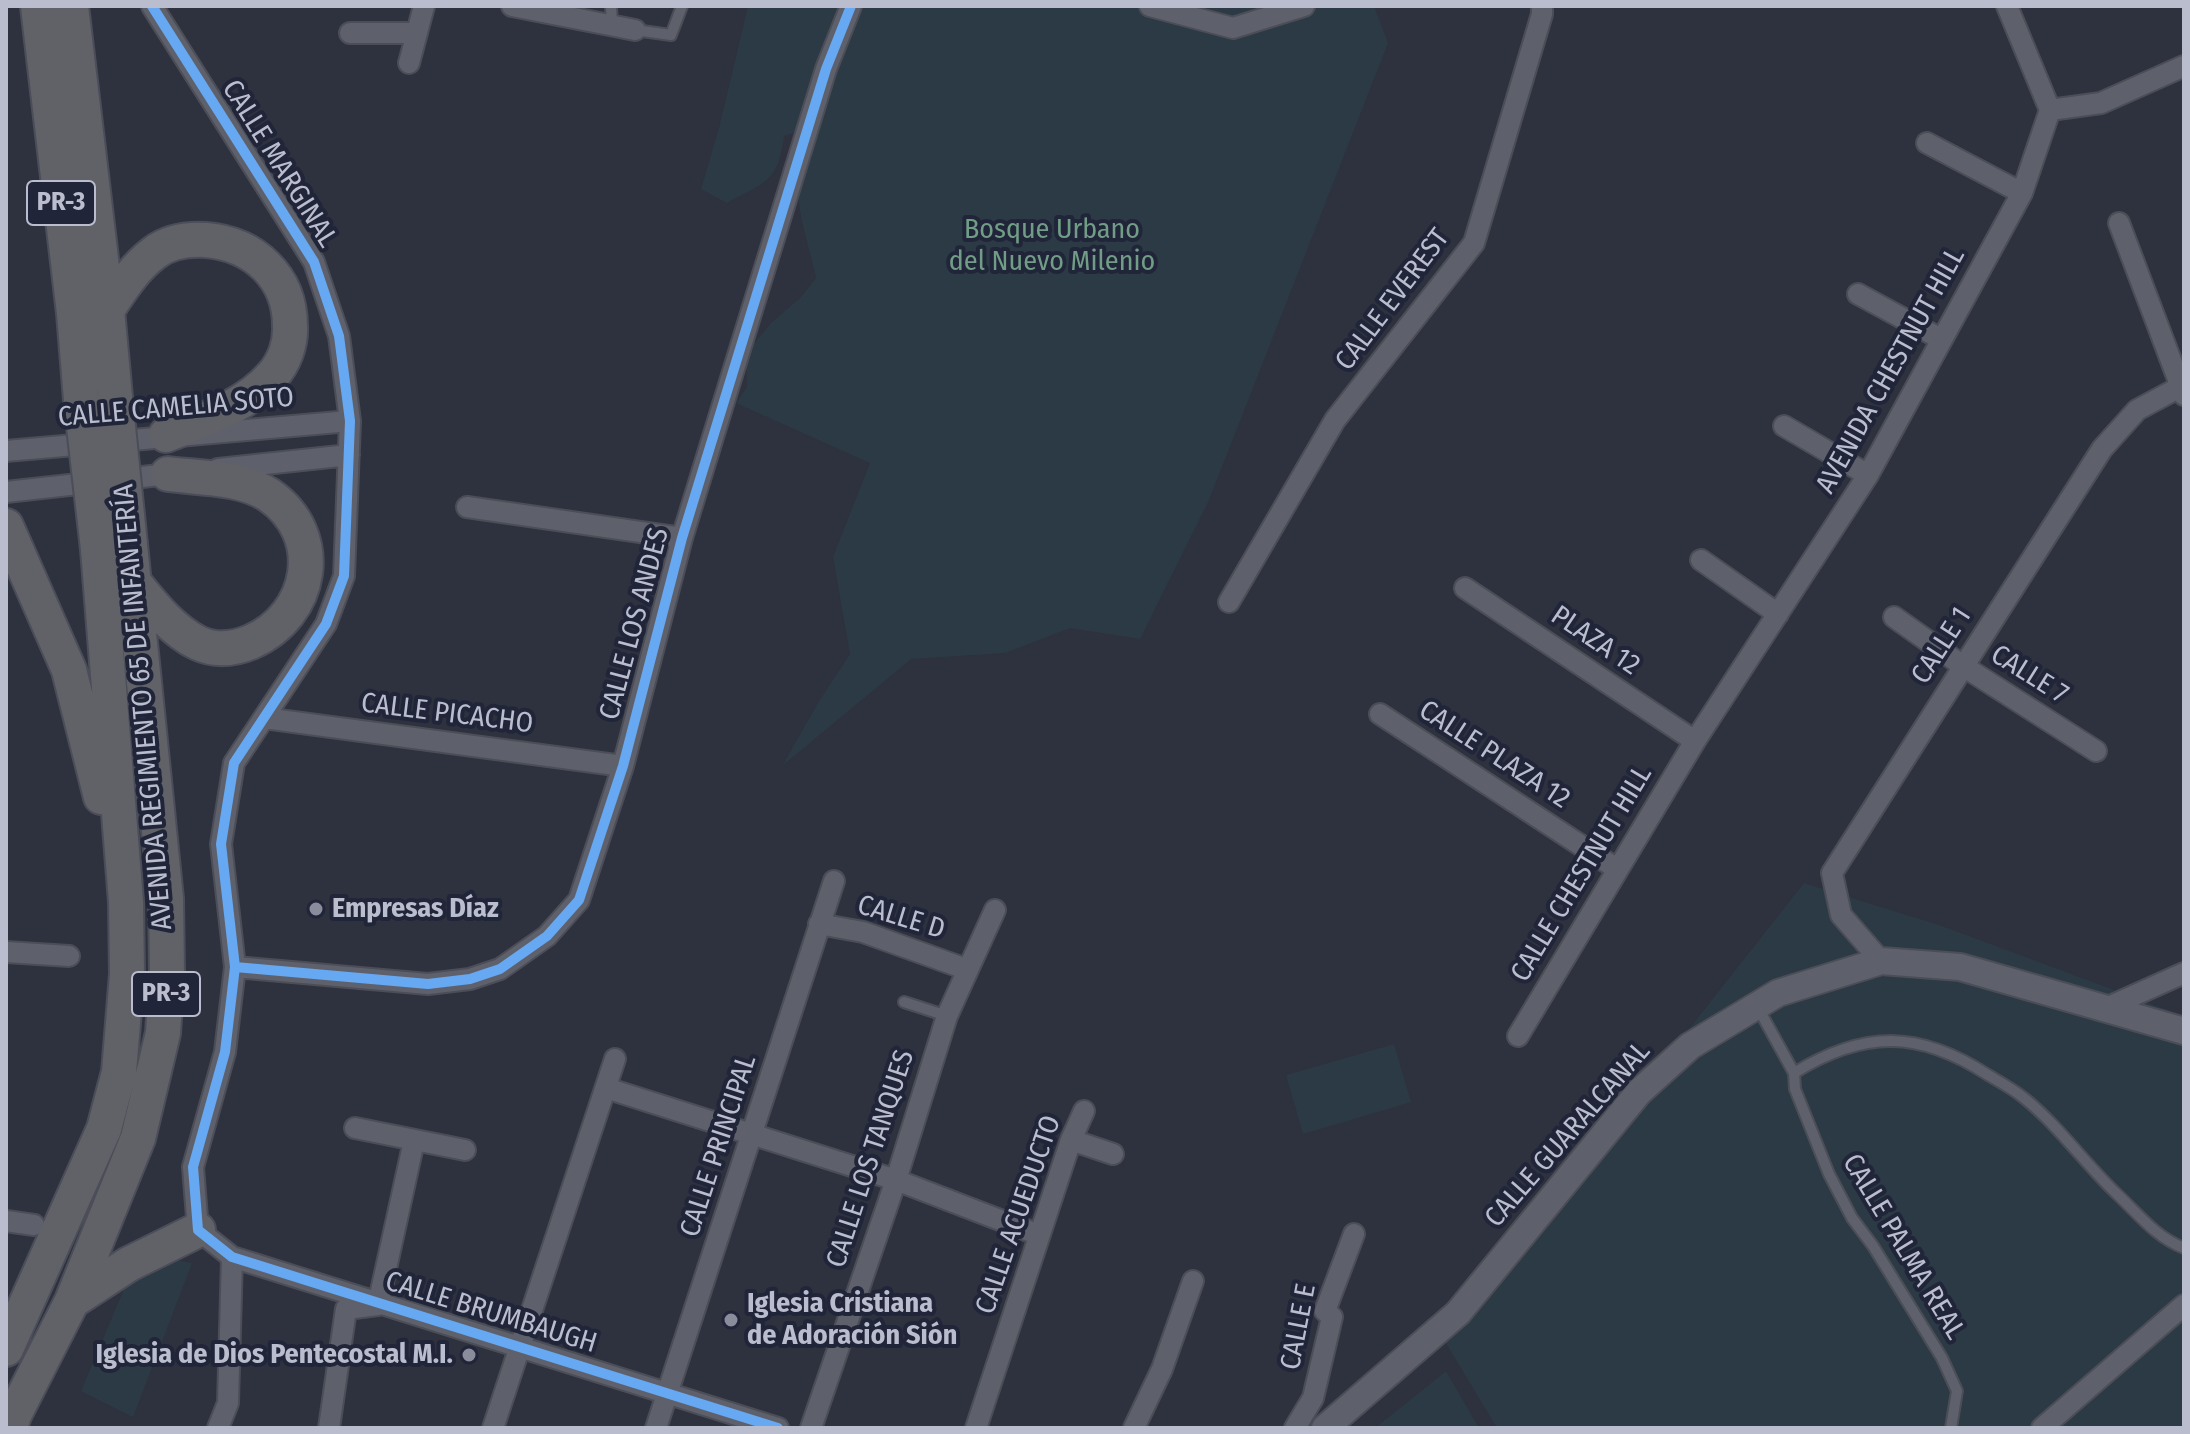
<!DOCTYPE html>
<meta charset="utf-8">
<style>
body{margin:0}
#map{position:relative;width:2190px;height:1434px;overflow:hidden;background:#2e313e;font-family:"Fira Sans Condensed",sans-serif}
canvas{display:block}
.frame{position:absolute;inset:0;border:8px solid #babdcd;pointer-events:none}
</style>
<div id="map">
<canvas width="2190" height="1434"></canvas>
<div class="frame"></div>
</div>
<script>
const ctx = document.querySelector('canvas').getContext('2d');
ctx.lineJoin = 'round';
function fill(path, color) {
  ctx.fillStyle = color;
  ctx.fill(path, 'evenodd');
}
function stroke(path, color, width, dash) {
  ctx.strokeStyle = color;
  ctx.lineWidth = width;
  ctx.lineCap = dash ? 'butt' : 'round';
  ctx.setLineDash(dash || []);
  ctx.stroke(path);
}
function label(font, color, halo, rows, align = 'center') {
  ctx.font = font + ' "Fira Sans Condensed",sans-serif';
  ctx.lineWidth = 8;
  ctx.setLineDash([]);
  ctx.textBaseline = 'middle';
  ctx.strokeStyle = halo;
  ctx.fillStyle = color;
  for (const [text, x, y, turn = 0] of rows) {
    ctx.save();
    ctx.translate(x, y);
    ctx.rotate((+turn || 0) * Math.PI / 180);
    ctx.textAlign = isNaN(turn) ? turn : align;
    if (halo) ctx.strokeText(text, 0, 0);
    ctx.fillText(text, 0, 0);
    ctx.restore();
  }
}
fill(new Path2D(`
 M748,6H1374L1388,43L1209,500L1140,639L1070,628L1005,653L911,659L782,766L821,698L850,654L833,557L870,463L736,403L747,387V352L771,323L800,298L816,278C811,252 793,203 800,179C802,169 808,159 812,150L802,130L784,136C778,183 765,182 727,203L701,189L719,128Z
 M1804,883L1942,926L2184,1016V1428H1497L1444,1340Z
 M1394,1044L1411,1102L1303,1134L1286,1075Z
 M177,1260L192,1263L133,1417L81,1391L126,1284L159,1263Z
 M1446,1371L1479,1428H1375Z`), '#2b3a44');
const service = new Path2D(`
 M611,6L612,26
 M635,30L671,35L682,6
 M904,1002L947,1016
 M1757,1006L1794,1073L1795,1089L1829,1174L1852,1218L1873,1246L1942,1358L1957,1391L1951,1428
 M1794,1073C1864,1030 1919,1030 1988,1075C2000,1082 2013,1089 2024,1098C2058,1125 2086,1165 2118,1195C2138,1214 2157,1238 2184,1248`);
const minor = new Path2D(`
 M152,6L314,262L339,336L350,421L344,576L326,624L234,763L221,844L235,967L225,1052L193,1167L198,1230L232,1257L778,1428
 M512,6L635,30
 M1150,6L1233,28L1304,6
 M350,33H416
 M409,63L424,6
 M2050,110L2101,103L2184,66
 M1927,143L2022,193
 M2119,223L2184,395
 M1858,294L1941,339
 M1784,426L1868,475
 M6,451L350,421
 M218,469L349,455
 M6,492L178,473
 M467,507L682,538
 M1701,560L1778,614
 M1465,588L1695,741
 M1229,602L1335,420L1474,243L1542,14V6
 M1894,617L1963,666L2096,751
 M1380,714L1617,869
 M264,718L623,766
 M819,924L863,932L966,969
 M6,952L69,956
 M1881,961L1841,915L1832,873L2102,449L2137,410L2180,387
 M235,967L428,984L470,979L500,969L547,936L579,900L623,766L682,538L826,69L851,6
 M2106,1008L2184,973
 M1518,1036L1695,741L1868,475L2022,193L2050,110L2007,6
 M606,1088L896,1180L1039,1235
 M355,1128L465,1150
 M1071,1140L1113,1154
 M6,1221L34,1225
 M218,1428L228,1403L232,1257
 M329,1428L346,1309L378,1305L414,1141
 M493,1428L615,1059
 M656,1428L834,881
 M811,1428L896,1180L947,1016L995,910
 M976,1428L1071,1140L1084,1111
 M1134,1428L1162,1369L1193,1281
 M1295,1428L1313,1398L1332,1317L1325,1311L1354,1234
 M2042,1428L2184,1305`);
const tertiary = new Path2D(`
 M1325,1428L1458,1313L1639,1092L1690,1046L1778,993L1881,961L1960,967L2184,1031`);
const trunk = new Path2D(`
 M38,6L74,313L81,400
 M71,6L107,310L115,397
 M107,310C121,289 134,268 154,253C168,242 188,239 206,240C254,244 290,277 290,326C291,344 284,363 272,376C245,407 203,420 166,435
 M6,526L69,670L101,797
 M132,580C150,602 171,630 198,643C215,651 234,649 251,642C313,615 327,535 269,495C241,477 200,478 168,474
 M72,1301L129,1264L198,1230
 M6,1349L104,1129L119,1072L127,974L126,902L98,549
 M10,1428L14,1415L72,1301L138,1138L163,1033L167,973L166,899L130,545`);
stroke(service, '#4b4d57', 14);
stroke(minor, '#4b4d57', 24);
stroke(tertiary, '#4b4d57', 30);
stroke(trunk, '#4b4d59', 38);
stroke(service, '#5e616b', 10);
stroke(minor, '#5e616b', 20);
stroke(tertiary, '#5e616b', 26);
stroke(trunk, '#606268', 34);
const trunkBridge = new Path2D(`
 M115,397L130,545
 M81,400L98,549`);
stroke(trunkBridge, '#4b4d59', 38, []);
stroke(trunkBridge, '#606268', 34);
stroke(new Path2D(`
 M152,6L314,262L339,336L350,421L344,576L326,624L234,763L221,844L235,967L225,1052L193,1167L198,1230L232,1257L778,1428
 M235,967L428,984L470,979L500,969L547,936L579,900L623,766L682,538L826,69L851,6`), '#66a8f1', 10);
for (const [x, y, r, color] of [
 [316,909,8,"#898c9b"],
 [731,1320,8,"#898c9b"],
 [469,1355,8,"#898c9b"]
]) {
  const dot = new Path2D();
  dot.arc(x, y, r, 0, 2 * Math.PI);
  ctx.fillStyle = color;
  ctx.fill(dot);
  stroke(dot, '#212539', 3);
}
for (const [x, y, w] of [
 [61,203,68],
 [166,994,68]
]) {
  const box = new Path2D();
  box.roundRect(x - w / 2, y - 22, w, 44, 6);
  ctx.fillStyle = '#212539';
  ctx.fill(box);
  stroke(box, '#babdcd', 2);
}
label('bold 26px', '#babdcd', null, [
 ["PR-3",61,203],
 ["PR-3",166,994]
]);
label('28px', '#babdcd', '#212539', [
 ["CALLE MARGINAL",279,164,58],
 ["CALLE EVEREST",1393,300,-53],
 ["AVENIDA CHESTNUT HILL",1891,371,-61],
 ["CALLE CAMELIA SOTO",176,408,-5],
 ["CALLE LOS ANDES",635,624,-75],
 ["PLAZA 12",1595,641,34],
 ["CALLE 1",1942,646,-57],
 ["CALLE 7",2029,675,32],
 ["AVENIDA REGIMIENTO 65 DE INFANTERÍA",144,707,-95],
 ["CALLE PICACHO",447,714,7],
 ["CALLE PLAZA 12",1494,755,33],
 ["CALLE CHESTNUT HILL",1582,874,-59],
 ["CALLE D",901,918,17],
 ["CALLE GUARALCANAL",1568,1135,-49],
 ["CALLE PRINCIPAL",719,1146,-72],
 ["CALLE LOS TANQUES",871,1159,-72],
 ["CALLE ACUEDUCTO",1019,1215,-71],
 ["CALLE PALMA REAL",1903,1247,59],
 ["CALLE BRUMBAUGH",491,1313,17],
 ["CALLE E",1299,1327,-79]
]);
label('28px', '#719d86', '#212539', [
 ["Bosque Urbano",1052,230],
 ["del Nuevo Milenio",1052,262]
]);
label('bold 28px', '#babdcd', '#212539', [
 ["Empresas Díaz",332,909],
 ["Iglesia Cristiana",747,1304],
 ["de Adoración Sión",747,1336],
 ["Iglesia de Dios Pentecostal M.I.",453,1355,"right"]
], 'left');
</script>
